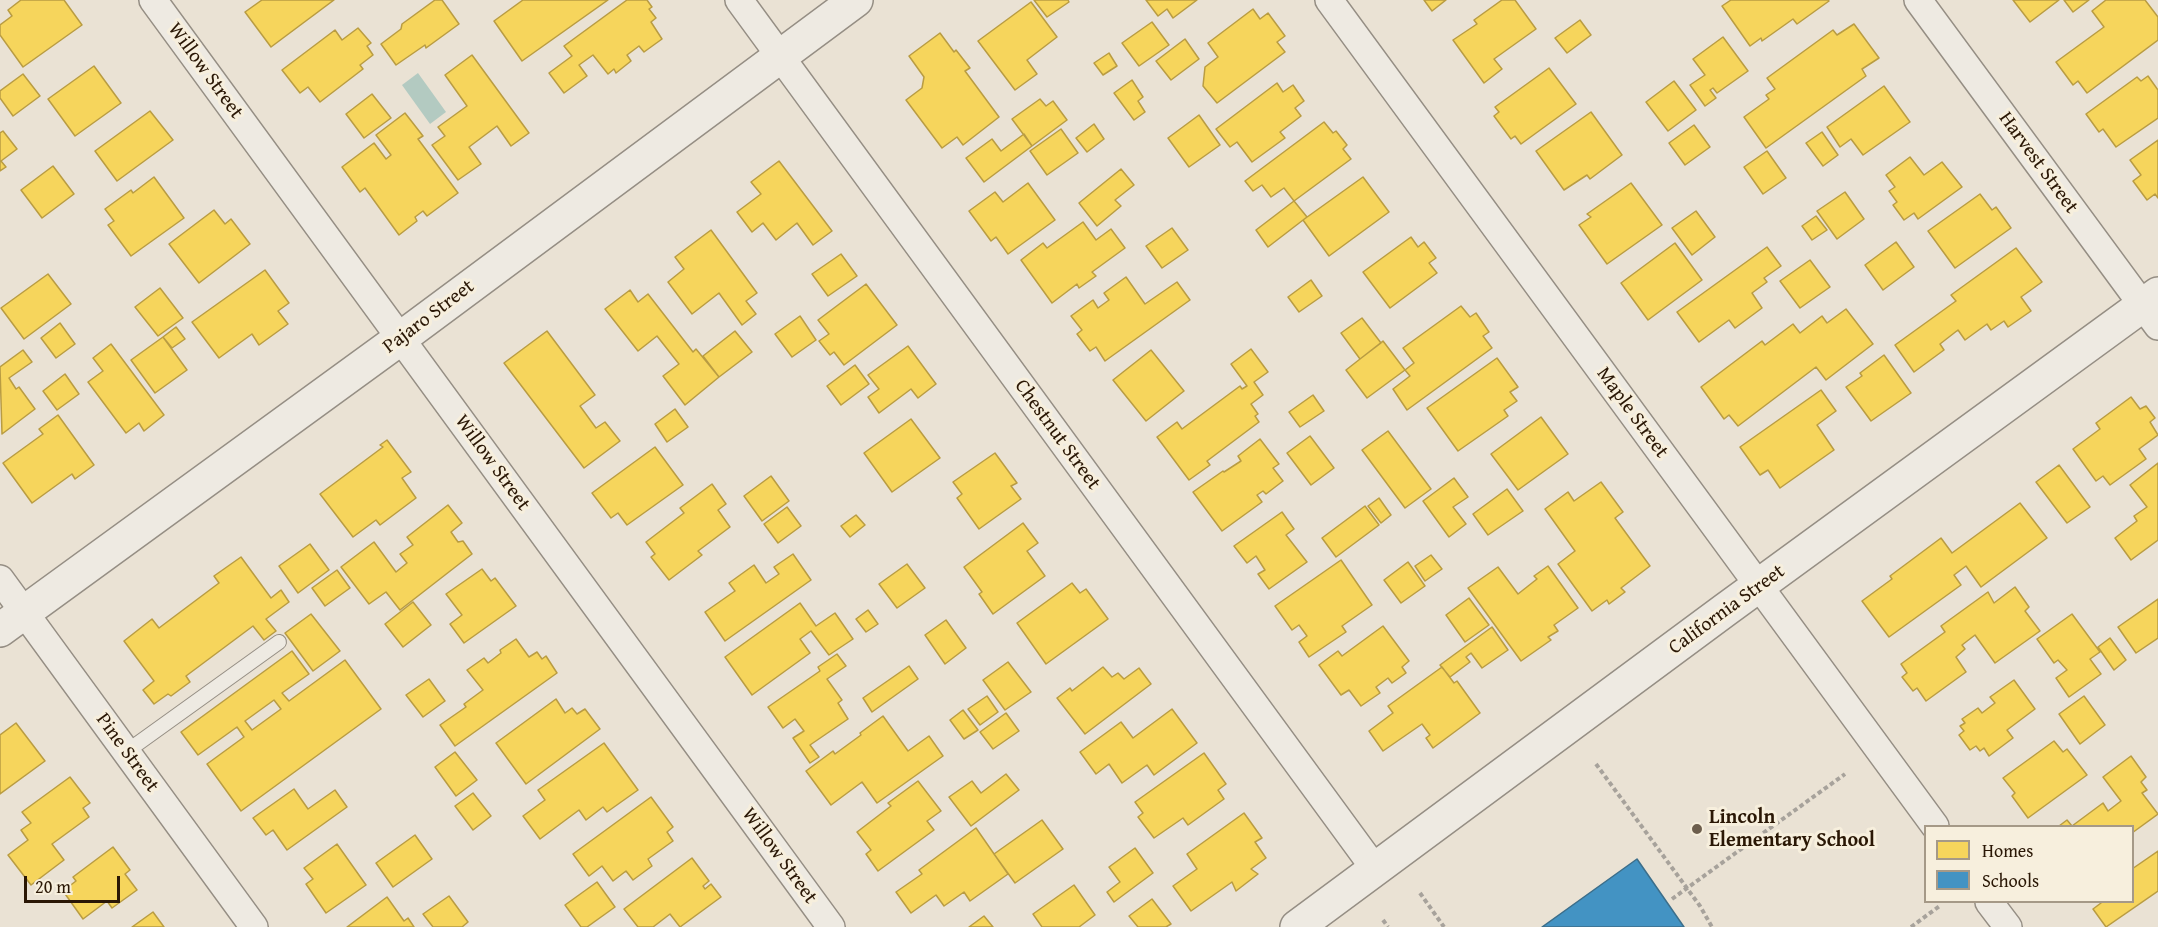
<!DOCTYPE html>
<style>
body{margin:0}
#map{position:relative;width:2158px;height:927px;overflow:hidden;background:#eae2d4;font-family:"Gentium Book Plus",serif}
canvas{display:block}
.legend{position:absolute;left:1924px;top:825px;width:210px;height:78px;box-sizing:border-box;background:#f7efdd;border:2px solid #a59987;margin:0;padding:8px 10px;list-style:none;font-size:18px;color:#2a1705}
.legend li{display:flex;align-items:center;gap:12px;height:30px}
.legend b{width:30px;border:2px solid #a59987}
.scale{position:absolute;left:24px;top:876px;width:96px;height:27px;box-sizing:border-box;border:3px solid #2a1705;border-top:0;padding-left:8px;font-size:18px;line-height:21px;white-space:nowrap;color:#2a1705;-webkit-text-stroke:4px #f7efdd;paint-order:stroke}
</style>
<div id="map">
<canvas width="2158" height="927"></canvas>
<ul class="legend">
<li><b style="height:16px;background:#f6d55c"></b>Homes</li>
<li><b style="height:16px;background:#4393c3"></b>Schools</li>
</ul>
<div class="scale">20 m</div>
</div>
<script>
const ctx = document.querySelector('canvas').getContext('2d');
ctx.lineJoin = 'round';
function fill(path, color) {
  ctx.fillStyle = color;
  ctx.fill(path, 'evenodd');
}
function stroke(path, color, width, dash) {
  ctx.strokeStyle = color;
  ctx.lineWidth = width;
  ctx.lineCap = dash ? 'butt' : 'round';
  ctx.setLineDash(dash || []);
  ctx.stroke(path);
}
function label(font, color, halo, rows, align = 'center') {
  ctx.font = font + ' "Gentium Book Plus",serif';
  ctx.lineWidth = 6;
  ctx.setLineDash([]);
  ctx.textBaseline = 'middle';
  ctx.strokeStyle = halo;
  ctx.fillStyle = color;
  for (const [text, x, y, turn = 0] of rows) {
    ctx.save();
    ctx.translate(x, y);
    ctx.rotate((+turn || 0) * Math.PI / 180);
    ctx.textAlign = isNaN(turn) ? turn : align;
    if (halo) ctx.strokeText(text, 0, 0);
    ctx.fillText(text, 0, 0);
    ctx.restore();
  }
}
fill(new Path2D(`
 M418,73L446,112L430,124L402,85Z`), '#b3cac1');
const homes = new Path2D(`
 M21,0H64L82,25L23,67L0,35V25L12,16L8,10Z
 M262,0H334L271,47L245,12Z
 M435,0H442L459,24L426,48L425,45L396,65L381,44L401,29L402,24Z
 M523,0H608L522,61L494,21Z
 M627,0H647L652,7L649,9L656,18L651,22L662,39L644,52L639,46L627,55L631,61L616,73L614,69L608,74L593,55L579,65L587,76L564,93L549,73L572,56L564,46Z
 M1034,0H1068L1069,2L1047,17Z
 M1146,0H1197L1173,18L1167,9L1158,16Z
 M1424,0H1446L1432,11Z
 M1502,0H1515L1536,29L1494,59L1502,69L1484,83L1453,40L1477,24L1474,20Z
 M1731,0H1828L1829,1L1797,24L1793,19L1762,41L1761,38L1750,46L1722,6Z
 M2013,0H2059L2030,22Z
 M2064,0H2089L2073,12Z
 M2106,0H2145L2158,17V40L2087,93L2078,81L2073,85L2056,62L2104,27L2092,11Z
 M1031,2L1057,37L1027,60L1037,74L1015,90L978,41Z
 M1253,9L1260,19L1268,13L1285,36L1277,42L1285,52L1217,103L1203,86L1205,67L1218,57L1208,43Z
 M1580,20L1591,35L1567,53L1555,38Z
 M1152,22L1169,45L1139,66L1122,43Z
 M1854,24L1879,58L1862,69L1866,76L1766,148L1744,117L1769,99L1766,95L1775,89L1767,78L1833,30L1837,35Z
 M358,28L371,43L367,46L373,55L360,65L363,69L320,102L308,87L300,93L282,70L335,30L342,40Z
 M940,33L954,52L956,50L970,68L965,71L999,117L963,145L957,137L942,148L906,100L922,88L924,77L909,56Z
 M1723,37L1748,71L1717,93L1713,88L1710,90L1716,98L1705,106L1690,85L1705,75L1693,59Z
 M1185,39L1199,59L1171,80L1156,61Z
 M1109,53L1117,66L1103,75L1094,63Z
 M472,55L529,133L511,146L497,126L469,147L481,164L458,180L432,145L445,136L438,127L467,106L445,75Z
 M94,66L121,103L75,136L48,99Z
 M1549,68L1576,104L1521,144L1515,136L1511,139L1494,116L1499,112L1495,107Z
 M23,74L40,96L13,116L0,98V91Z
 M2148,76L2158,90V118L2116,147L2103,129L2099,132L2086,114L2137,77L2141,81Z
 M1132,80L1143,97L1138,101L1145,112L1134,120L1114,93Z
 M1674,81L1696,110L1668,131L1646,102Z
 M1277,83L1283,92L1293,85L1304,101L1295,108L1301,116L1280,132L1285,138L1252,162L1237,142L1230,147L1216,129Z
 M1884,86L1910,122L1863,155L1851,139L1840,147L1827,127Z
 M372,94L391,118L364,138L346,114Z
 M1040,99L1046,106L1053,101L1067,120L1032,146L1012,119Z
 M150,111L173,140L117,181L95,151Z
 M1591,112L1622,155L1590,179L1587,175L1564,190L1536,151Z
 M405,113L423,136L418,139L458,193L427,216L423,211L415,217L417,221L399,235L365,188L360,192L342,167L374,143L386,159L391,155L376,135Z
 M1199,115L1220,145L1189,167L1168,138Z
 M1324,122L1333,133L1336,131L1347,145L1343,149L1351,159L1294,201L1284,188L1271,197L1262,185L1253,191L1245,181Z
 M1094,124L1104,139L1087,152L1076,138Z
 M1694,125L1710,147L1685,165L1669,143Z
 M1061,129L1078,153L1047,175L1030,151Z
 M3,131L17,149L1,161L6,167L0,171V133Z
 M1822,132L1838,155L1823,166L1806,143Z
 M1024,134L1032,146L984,182L966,158L992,139L1001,151Z
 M2158,140V198L2155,194L2147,200L2133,181L2141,175L2130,160Z
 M1767,151L1786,178L1763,194L1744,167Z
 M1910,157L1924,175L1942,162L1962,187L1918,219L1914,213L1904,220L1893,205L1897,202L1889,191L1895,187L1886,175Z
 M779,161L832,231L813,245L797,223L776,240L763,223L752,232L737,212L761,194L751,182Z
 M53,166L74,194L42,218L21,190Z
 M1121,169L1134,185L1115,200L1121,206L1097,226L1079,203Z
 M154,177L184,218L131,256L108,225L114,221L105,209L131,190L133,193Z
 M1363,177L1389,212L1329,256L1303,220Z
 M1028,183L1055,220L1008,254L996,237L991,241L969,211L995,192L1003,202Z
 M1631,183L1662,225L1607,264L1579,225L1591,217L1587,214Z
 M1845,192L1864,219L1837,239L1817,211Z
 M1980,194L1992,210L1996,207L2011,228L1955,268L1928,231Z
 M1294,201L1307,217L1268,247L1256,230Z
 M214,210L225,224L231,219L250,244L199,283L169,244Z
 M1696,211L1715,237L1692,255L1672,228Z
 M1816,216L1827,230L1812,240L1802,226Z
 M1083,222L1096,240L1111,229L1125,248L1092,272L1096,276L1079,288L1077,284L1052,303L1021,260L1043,243L1047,248Z
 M1172,228L1188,250L1162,268L1146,246Z
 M711,230L757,293L746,301L756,314L742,325L719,293L692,314L668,282L684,269L675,257Z
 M1411,237L1418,247L1424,242L1436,258L1429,263L1437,273L1390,308L1363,272Z
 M1896,242L1914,267L1883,290L1865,265Z
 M1675,243L1702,280L1648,320L1621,283Z
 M1767,247L1781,266L1764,278L1767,282L1752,293L1762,308L1735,328L1729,320L1699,342L1677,312Z
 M2016,248L2042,282L2021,297L2031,311L2008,327L2004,321L1991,330L1987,324L1965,340L1958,330L1940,344L1944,350L1914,372L1895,345L1956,301L1951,295Z
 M841,254L857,276L828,296L812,274Z
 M1810,260L1830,287L1800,308L1780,281Z
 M265,270L289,303L278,311L288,324L259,345L252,334L219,358L192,322Z
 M48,274L71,304L24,339L1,308Z
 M1126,277L1145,304L1177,282L1190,300L1105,361L1096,347L1090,351L1077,334L1082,330L1071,316L1093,300L1098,308L1109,300L1104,293Z
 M1311,280L1322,296L1299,312L1288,297Z
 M866,284L897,325L844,365L834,352L830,355L819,341L829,334L818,320Z
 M160,288L183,318L158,336L135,307Z
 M630,290L638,302L648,294L693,352L696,349L719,377L685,405L663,376L679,364L657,336L638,351L605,309Z
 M1461,306L1470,317L1476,313L1489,332L1483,336L1492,348L1407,410L1393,389L1410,376L1405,370L1414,363L1403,348Z
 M1846,309L1873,344L1826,380L1816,367L1738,426L1729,415L1724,419L1701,387L1762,341L1765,345L1793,324L1800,333L1822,316L1827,323Z
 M800,316L816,340L792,357L775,334Z
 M1362,318L1381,343L1360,359L1341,333Z
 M60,323L75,344L56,358L41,338Z
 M176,327L185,339L172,348L163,337Z
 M547,331L595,395L580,406L596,428L605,422L620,441L584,468L504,363Z
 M735,331L752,352L719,377L703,356Z
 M163,337L187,370L155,393L131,360Z
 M1383,341L1405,370L1367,398L1346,370Z
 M111,344L164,415L144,431L139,423L126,433L88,382L103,371L93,358Z
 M908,346L936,384L918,398L911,389L879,413L868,397L879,389L868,375Z
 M1251,349L1268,372L1254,382L1263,395L1251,404L1258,414L1255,416L1259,422L1207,461L1210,465L1189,480L1157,437L1177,422L1182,429L1240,386L1242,389L1247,386L1231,364Z
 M23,350L32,362L9,378L16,389L19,387L35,409L2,434L0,367Z
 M1151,350L1184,391L1146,421L1113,380Z
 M1884,355L1911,393L1871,421L1846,387L1862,376L1860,373Z
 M1497,358L1518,387L1510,392L1517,401L1504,410L1508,416L1458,451L1427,408Z
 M855,365L869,384L841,405L827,386Z
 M65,374L79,394L57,410L43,391Z
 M1821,390L1836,411L1817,425L1834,450L1780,488L1768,470L1760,475L1740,447Z
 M1313,395L1324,411L1300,427L1289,412Z
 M2131,397L2140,409L2146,406L2155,418L2150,422L2158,435L2139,449L2146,459L2110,485L2103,476L2096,481L2073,449L2100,429L2096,423Z
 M675,409L688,427L667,442L655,424Z
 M58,415L94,465L75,479L72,474L32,503L3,463L43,434L39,429Z
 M1541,417L1568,454L1518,490L1491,454Z
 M911,419L940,458L892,492L864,453Z
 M1388,431L1431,489L1405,508L1362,450Z
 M1310,436L1334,468L1311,485L1287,453Z
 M1260,439L1279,464L1273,468L1283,481L1266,494L1263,491L1257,495L1262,502L1222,531L1193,492L1223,471L1224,472L1241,461L1238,456Z
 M387,440L411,472L402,478L416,498L380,525L376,520L353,537L320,494L383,447L380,445Z
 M655,447L683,485L627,525L618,513L611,518L592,493Z
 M995,453L1017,483L1011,486L1021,499L979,529L957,498L962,494L953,482Z
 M2158,463V540L2131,560L2115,538L2137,521L2134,516L2147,507L2130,485Z
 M2059,465L2090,507L2067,523L2036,482Z
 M771,476L789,501L762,521L744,496Z
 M1454,478L1468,497L1453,507L1466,524L1449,537L1423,501Z
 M1601,482L1623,512L1615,518L1650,566L1621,588L1625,592L1609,604L1607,600L1592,611L1558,564L1575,551L1545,509L1568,492L1574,501Z
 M712,484L726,504L718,510L730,527L698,551L702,555L669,580L651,557L655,554L646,542L684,513L680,508Z
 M1507,489L1523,511L1488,535L1473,514Z
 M1379,498L1391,515L1381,523L1368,506Z
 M2020,503L2047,538L1981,587L1966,566L1954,575L1961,585L1889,637L1862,601L1892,579L1890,576L1941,538L1952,553Z
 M448,505L462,523L451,532L458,542L463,541L472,554L400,610L386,592L369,604L341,567L374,542L396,572L407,563L400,554L413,545L407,537Z
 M1365,506L1379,525L1336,557L1322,538Z
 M787,507L801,526L778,543L764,524Z
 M1282,512L1294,529L1286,535L1307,562L1269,589L1258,574L1265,570L1256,556L1247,563L1234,546Z
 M856,515L865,525L850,537L841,526Z
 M1023,523L1038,543L1027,551L1045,576L993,614L979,594L982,592L964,567Z
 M310,544L329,570L298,593L279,566Z
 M793,554L811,580L725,641L705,612L735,591L729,583L754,565L766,583L779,574L774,567Z
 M1431,555L1442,569L1425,581L1415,566Z
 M241,557L271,598L281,590L289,602L266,619L276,631L264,640L253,626L186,676L190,682L171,696L168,694L154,704L143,690L154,681L124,641L152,619L159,628L219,583L214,576Z
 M1341,560L1372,605L1342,626L1346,632L1309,657L1299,642L1307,636L1299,625L1292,630L1275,606Z
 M1408,562L1425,586L1401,603L1384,580Z
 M907,564L925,588L897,608L879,584Z
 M1548,566L1578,608L1554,625L1558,631L1548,637L1551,640L1521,661L1468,588L1498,567L1518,594L1537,579L1534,576Z
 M482,569L491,581L495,578L516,606L464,643L450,624L462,615L446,594Z
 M337,570L350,588L325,606L312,588Z
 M1072,583L1080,593L1086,589L1108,619L1046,664L1017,623Z
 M2015,587L2029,607L2025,611L2040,631L1995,663L1975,635L1962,645L1965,649L1956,657L1966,672L1926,701L1917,688L1913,691L1902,677L1907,673L1901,664L1945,632L1941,626L1988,592L1994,603Z
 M1469,598L1489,625L1465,642L1446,615Z
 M2158,599V638L2136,653L2118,627Z
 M413,602L431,625L403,647L385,624Z
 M800,603L816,626L835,613L853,639L829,655L811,631L800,639L810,653L752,695L725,657Z
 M868,610L878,624L866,632L856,619Z
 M311,614L340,651L313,671L285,633Z
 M2072,614L2100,652L2090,659L2101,674L2069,697L2056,678L2067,670L2058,660L2054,663L2037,639Z
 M946,620L966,648L945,664L925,635Z
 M1383,626L1409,661L1402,667L1406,673L1392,683L1388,678L1376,687L1380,693L1361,706L1349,690L1341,695L1319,665L1338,651L1342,656Z
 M1492,627L1508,650L1482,668L1471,653L1466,657L1470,662L1450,677L1440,665Z
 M2110,638L2126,660L2114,670L2098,647Z
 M516,639L529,657L537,652L542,659L546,656L557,673L455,746L440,725L466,707L464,704L483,690L467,670L484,658L488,663L501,653L500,650Z
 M292,651L309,674L282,693L289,701L345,660L381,709L241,811L207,764L244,737L237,727L198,755L181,732ZM274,700L281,709L252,730L245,721Z
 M837,654L846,666L827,679L842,700L838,703L848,719L810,745L819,757L810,763L793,738L804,731L795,719L783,728L768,707L820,671L818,667Z
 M1008,662L1031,692L1005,710L983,680Z
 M909,666L918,679L872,712L863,698Z
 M1103,667L1112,677L1118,673L1124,679L1139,668L1151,684L1085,734L1057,698L1070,688L1072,691Z
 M1442,667L1454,683L1457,681L1480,713L1433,748L1426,738L1430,735L1422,724L1383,751L1369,731L1393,713L1388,706Z
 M429,679L445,701L423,717L406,695Z
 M2014,680L2035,709L2007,730L2013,738L1989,756L1984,748L1980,751L1976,746L1970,750L1959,735L1964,731L1960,726L1965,723L1962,719L1978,708L1982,713L1995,703L1990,697Z
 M987,696L998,712L980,725L968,709Z
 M2084,696L2105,725L2080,744L2059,714Z
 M556,699L565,713L572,708L577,714L585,709L600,729L526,784L496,743Z
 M1172,709L1197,743L1154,775L1147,765L1122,783L1109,764L1096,774L1080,752L1121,722L1133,738Z
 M963,710L978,730L964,739L950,720Z
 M1006,713L1019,731L993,749L980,732Z
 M883,716L908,751L929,736L943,756L877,803L862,782L831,805L806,771L833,751L835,754L861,735L860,733Z
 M16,723L45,761L0,794V735Z
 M2054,741L2063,752L2067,749L2087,775L2028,818L2012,796L2015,793L2003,778Z
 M604,743L638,790L607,812L603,807L586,820L579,810L540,839L523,816L545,800L538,790Z
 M455,752L477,780L456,796L435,767Z
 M1204,753L1226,784L1218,790L1224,799L1188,825L1183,818L1154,838L1138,817L1143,813L1135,802Z
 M2131,756L2146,777L2141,782L2147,790L2142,793L2158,814L2132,833V826H2059L2067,820L2072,826L2103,803L2108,811L2121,801L2103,777Z
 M1006,774L1019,790L971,826L949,797L972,781L981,793Z
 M70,777L90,803L83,808L89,817L52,844L64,860L31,885L8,855L28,840L21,830L31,823L22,812Z
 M918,781L941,811L927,821L934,830L878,871L866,854L871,850L857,832L891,806L888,803Z
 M294,789L308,809L335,790L347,807L287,850L273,830L266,835L253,818Z
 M473,793L491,816L473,830L455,806Z
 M651,797L673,827L667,832L673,841L648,859L652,866L633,880L626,871L613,881L602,866L589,876L573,854Z
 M1244,813L1262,838L1255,842L1266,858L1251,869L1258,874L1236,891L1232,882L1191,911L1173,886L1197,869L1187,854Z
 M1042,820L1063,849L1015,883L994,854Z
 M976,828L1008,874L970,901L964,892L944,906L936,895L911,913L896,892L922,874L919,870Z
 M415,835L432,859L393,887L376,863Z
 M337,844L366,885L326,913L306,884L313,879L304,868Z
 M113,847L130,870L125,874L137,890L112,908L107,901L83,919L63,891L76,881L73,877Z
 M1135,848L1153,873L1114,902L1107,892L1120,882L1109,867Z
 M2158,851V891L2106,927L2093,909L2101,903L2100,902H2132V869Z
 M692,858L709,881L703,886L705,889L711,884L721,897L680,927L670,914L653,927H638L624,909Z
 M597,882L615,907L587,927H581L565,905Z
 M1074,885L1095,915L1079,927H1042L1033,914Z
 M449,896L468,922L462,927H433L423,914Z
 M387,897L404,921L408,918L414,927H347Z
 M1152,899L1171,924L1166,927H1138L1129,916Z
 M153,912L164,927H132Z
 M984,916L993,927H969Z`);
fill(homes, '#f6d55c');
stroke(homes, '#b99c42', 1.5);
const schools = new Path2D(`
 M1637,859L1684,927H1542Z`);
fill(schools, '#4393c3');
stroke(schools, '#3c6e8a', 1.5);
const service = new Path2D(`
 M126,752L279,642`);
const minor = new Path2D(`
 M153,0L831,927
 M739,0L1375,869
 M1329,0L1935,826
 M1918,0L2158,326
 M0,579L254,927
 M1989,902L2008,927`);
const tertiary = new Path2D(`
 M0,630L401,338L856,0
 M1297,927L1725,610L2158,294`);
stroke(service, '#958e84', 16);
stroke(minor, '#958e84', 30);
stroke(tertiary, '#958e84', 36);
stroke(new Path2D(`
 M1596,764L1700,906L1712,927
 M1420,893L1444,927
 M1672,899L1845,774
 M1383,920L1388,927
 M1911,927L1941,905`), '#a7a29b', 4, [4.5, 3]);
stroke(service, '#eeeae2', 14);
stroke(minor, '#eeeae2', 27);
stroke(tertiary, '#eeeae2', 33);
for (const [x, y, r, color] of [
 [1697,829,6,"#6d5e4d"]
]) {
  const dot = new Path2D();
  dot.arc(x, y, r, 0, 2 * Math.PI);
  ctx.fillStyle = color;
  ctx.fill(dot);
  stroke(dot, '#f7efdd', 2);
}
label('20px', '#2a1705', '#f7efdd', [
 ["Willow Street",205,71,54],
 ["Harvest Street",2038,163,54],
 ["Pajaro Street",429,317,-37],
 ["Maple Street",1632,413,54],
 ["Chestnut Street",1057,435,54],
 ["Willow Street",492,463,54],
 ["California Street",1727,610,-36],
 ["Pine Street",127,753,54],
 ["Willow Street",779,856,54]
]);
label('bold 20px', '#2a1705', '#f7efdd', [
 ["Lincoln",1709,818],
 ["Elementary School",1709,841]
], 'left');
</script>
